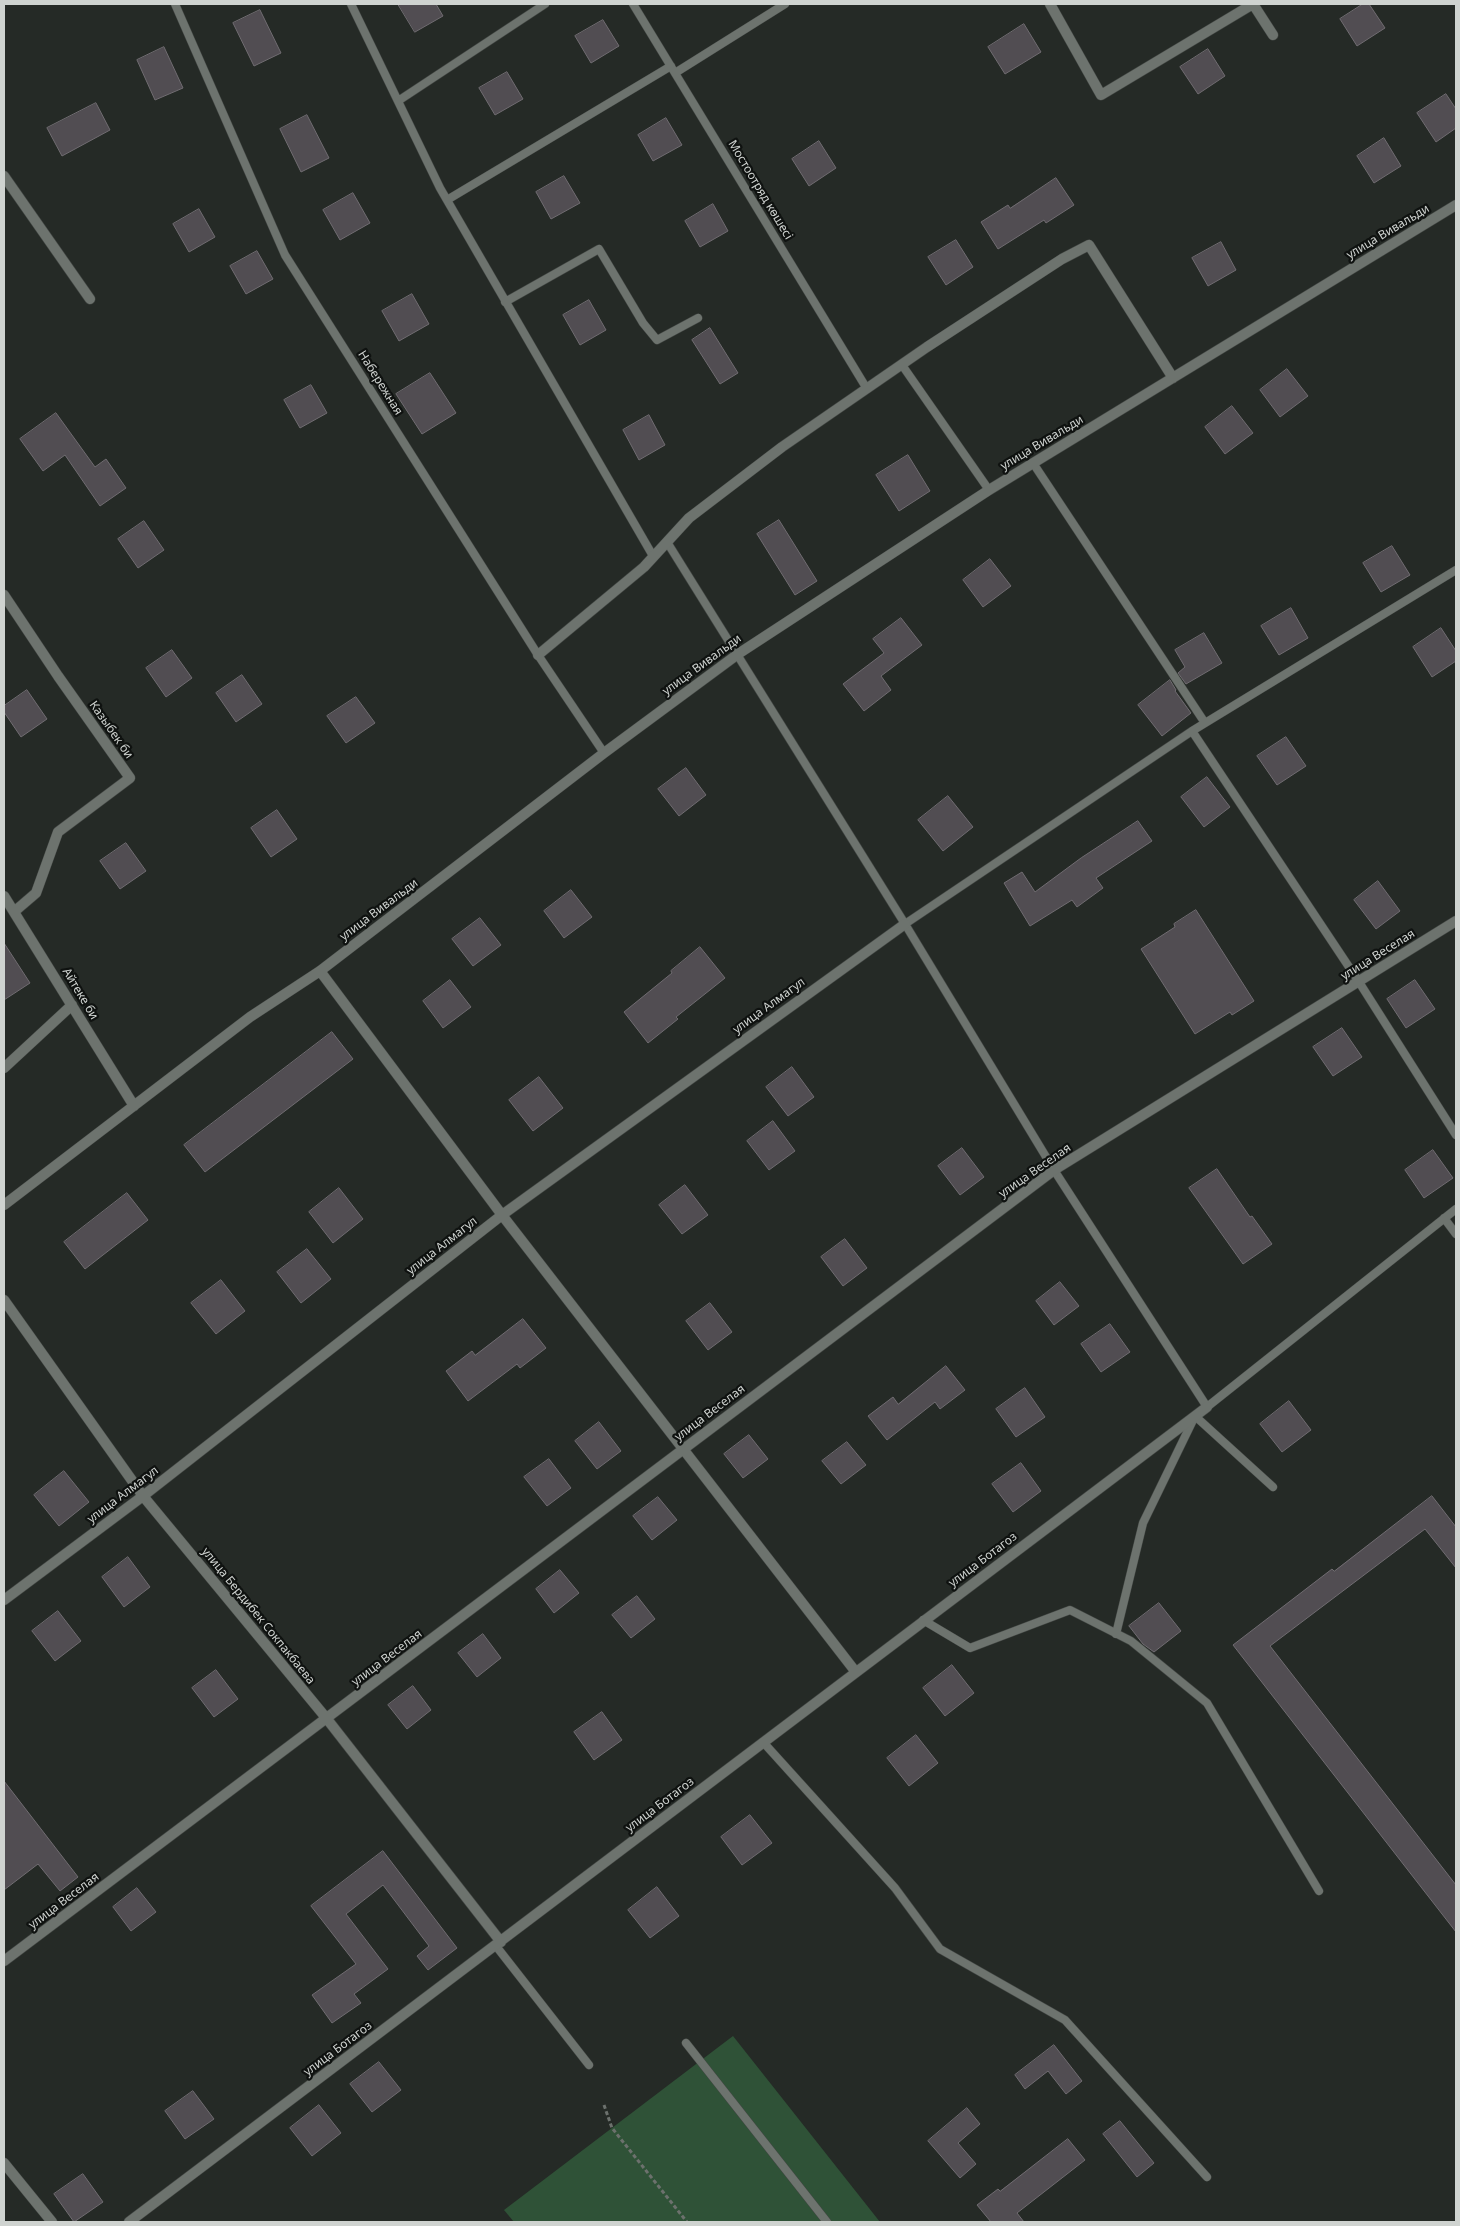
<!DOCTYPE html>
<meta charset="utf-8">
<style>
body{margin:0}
#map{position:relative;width:1460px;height:2226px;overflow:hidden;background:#252a26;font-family:"Noto Sans",sans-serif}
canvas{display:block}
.frame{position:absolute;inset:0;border:5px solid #cfd3d0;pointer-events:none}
</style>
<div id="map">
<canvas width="1460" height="2226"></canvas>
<div class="frame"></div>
</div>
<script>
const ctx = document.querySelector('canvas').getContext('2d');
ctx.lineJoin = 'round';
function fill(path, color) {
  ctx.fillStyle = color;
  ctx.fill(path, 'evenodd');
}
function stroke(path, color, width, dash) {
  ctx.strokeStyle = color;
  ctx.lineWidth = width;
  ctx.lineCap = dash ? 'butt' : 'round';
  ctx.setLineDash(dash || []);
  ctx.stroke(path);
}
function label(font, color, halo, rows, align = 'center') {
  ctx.font = font + ' "Noto Sans",sans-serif';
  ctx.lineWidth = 4.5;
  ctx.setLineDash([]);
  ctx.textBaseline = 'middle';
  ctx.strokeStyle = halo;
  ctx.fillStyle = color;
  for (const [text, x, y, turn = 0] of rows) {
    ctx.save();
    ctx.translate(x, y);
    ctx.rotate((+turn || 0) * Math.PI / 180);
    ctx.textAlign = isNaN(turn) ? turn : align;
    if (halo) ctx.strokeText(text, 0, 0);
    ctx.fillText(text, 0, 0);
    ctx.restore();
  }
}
fill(new Path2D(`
 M733,2036L880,2222H514L504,2210Z`), '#2f5237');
const building = new Path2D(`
 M398,4H436L443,16L415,32Z
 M1363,4H1369L1385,28L1357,46L1340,19Z
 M260,10L281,53L254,66L233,23Z
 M603,20L619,46L591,63L575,36Z
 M1024,24L1041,52L1005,74L988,47Z
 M164,47L183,88L155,100L137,60Z
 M1208,49L1225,76L1198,94L1180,67Z
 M507,72L523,99L495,115L479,88Z
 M1446,94L1456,109V128L1436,142L1417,113Z
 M96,103L110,130L62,156L47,128Z
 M307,115L329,158L301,172L280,129Z
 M666,118L682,145L653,161L638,135Z
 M1384,138L1401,166L1374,183L1357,156Z
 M819,141L836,168L809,186L792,159Z
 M564,176L580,203L551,219L536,192Z
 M1056,178L1074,205L1046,223L1044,220L998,249L981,222L1008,205L1010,208Z
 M353,193L370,223L340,240L323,210Z
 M713,204L728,231L700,247L685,221Z
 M199,209L215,237L189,252L173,224Z
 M956,240L973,267L946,285L928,257Z
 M1221,242L1236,270L1208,286L1192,258Z
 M257,251L273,279L246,294L230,266Z
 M412,294L429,324L399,341L382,311Z
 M589,300L606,330L580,345L563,315Z
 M710,328L738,373L720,384L692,340Z
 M1287,369L1308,396L1280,417L1260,390Z
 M430,373L456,413L422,434L396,394Z
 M311,385L327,413L300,428L284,400Z
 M1232,406L1253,433L1225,454L1205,427Z
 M56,413L95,467L106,459L126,488L100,506L65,455L43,471L20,439Z
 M649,415L665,445L639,460L623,430Z
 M908,455L930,491L899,511L876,475Z
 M779,520L817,581L795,595L757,534Z
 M144,521L164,550L138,568L118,539Z
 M1392,546L1410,575L1381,592L1363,563Z
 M990,559L1011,586L983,607L963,580Z
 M1291,608L1308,638L1279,655L1261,626Z
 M901,618L922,645L881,676L891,690L864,711L843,684L884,653L873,639Z
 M1441,628L1456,651V661L1432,677L1413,647Z
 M1204,633L1222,663L1186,684L1178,673L1185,667L1175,650Z
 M172,650L192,678L166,697L146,668Z
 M242,675L262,704L236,722L216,693Z
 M1170,680L1176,690L1175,691L1191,713L1162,736L1138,705Z
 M27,690L47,719L21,737L4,712V706Z
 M356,697L375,723L346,743L327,716Z
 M1286,737L1306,766L1277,785L1257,756Z
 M686,768L706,795L679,816L658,789Z
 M1207,777L1230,807L1204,827L1181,797Z
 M948,796L973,827L943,851L918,820Z
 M277,810L297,839L271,857L251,828Z
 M1138,821L1152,841L1096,878L1103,888L1077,907L1072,900L1030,926L1004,883L1022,872L1035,892L1081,858Z
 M126,843L146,871L120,889L100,861Z
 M1378,881L1400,911L1376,929L1354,900Z
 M571,890L592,917L564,938L544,911Z
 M1196,910L1254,1001L1232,1015L1230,1012L1195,1034L1141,949L1175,927L1174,924Z
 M480,918L501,945L473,966L452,939Z
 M4,943L30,983L4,1000Z
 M700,947L725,978L676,1017L678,1019L648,1043L624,1012L672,973L671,971Z
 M450,980L471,1007L443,1028L423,1001Z
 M1415,980L1435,1009L1406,1028L1387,999Z
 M1342,1028L1362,1057L1333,1076L1313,1047Z
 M332,1032L353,1059L205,1172L184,1145Z
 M792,1067L814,1097L788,1116L766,1087Z
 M539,1077L563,1108L533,1131L509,1100Z
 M773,1121L795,1151L769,1170L747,1141Z
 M962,1148L984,1177L960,1195L938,1166Z
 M1433,1150L1453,1178L1424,1198L1405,1170Z
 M1217,1169L1250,1217L1252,1216L1272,1244L1243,1264L1189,1188Z
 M685,1185L708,1215L682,1234L659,1205Z
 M339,1188L363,1219L333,1243L309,1212Z
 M127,1193L148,1220L85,1269L64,1242Z
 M845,1239L867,1268L843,1286L821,1257Z
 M307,1249L331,1279L301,1303L277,1272Z
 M221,1280L245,1311L216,1334L191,1303Z
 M1060,1282L1079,1306L1054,1325L1036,1301Z
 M710,1303L732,1332L708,1350L686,1321Z
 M523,1319L546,1348L520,1368L517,1364L468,1401L446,1371L472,1351L475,1355Z
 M1110,1324L1130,1352L1101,1372L1081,1344Z
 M946,1366L965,1390L940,1409L935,1402L887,1440L868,1416L893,1397L898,1404Z
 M1025,1388L1045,1417L1016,1437L996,1409Z
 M1289,1401L1311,1430L1282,1452L1260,1424Z
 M599,1422L621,1451L597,1469L575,1441Z
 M749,1435L768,1459L743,1478L724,1454Z
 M847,1442L866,1465L841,1484L822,1461Z
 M549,1459L571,1488L547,1506L524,1477Z
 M1021,1463L1041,1491L1013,1512L992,1484Z
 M64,1471L89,1502L59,1526L34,1495Z
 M1432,1496L1456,1527V1568L1425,1529L1270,1646L1456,1885V1932L1233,1645L1332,1569L1334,1571Z
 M658,1497L677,1520L652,1540L633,1516Z
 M128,1557L150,1587L124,1607L102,1577Z
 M560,1570L579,1593L554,1613L536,1589Z
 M637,1596L655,1619L631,1638L612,1615Z
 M1159,1603L1181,1631L1154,1652L1143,1644L1129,1626Z
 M58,1611L81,1641L55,1661L32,1631Z
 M483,1634L501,1658L477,1677L458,1653Z
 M952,1665L974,1693L945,1716L923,1688Z
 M216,1670L238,1699L214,1717L192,1688Z
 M413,1686L431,1710L407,1729L388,1705Z
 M602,1712L622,1740L594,1760L574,1732Z
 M916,1735L938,1763L909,1786L887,1758Z
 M4,1781L78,1877L60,1891L38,1864L4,1890Z
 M750,1815L772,1843L742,1865L721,1837Z
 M383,1851L457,1948L428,1970L417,1956L429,1946L383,1885L346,1914L388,1969L354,1994L361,2003L332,2023L312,1995L356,1964L311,1906Z
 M657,1887L679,1916L650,1938L628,1910Z
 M137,1888L156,1912L131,1931L113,1907Z
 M1054,2045L1082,2081L1066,2094L1048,2071L1025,2089L1015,2075Z
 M379,2062L401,2090L372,2112L350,2084Z
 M193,2091L214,2119L185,2139L165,2111Z
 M319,2105L341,2133L312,2156L290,2128Z
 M967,2108L980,2124L958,2143L976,2164L960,2178L928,2141Z
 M1120,2121L1154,2163L1137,2177L1103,2134Z
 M1068,2139L1085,2160L1017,2213L1024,2222H991L977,2205L998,2189L1000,2191Z
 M83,2174L103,2202L74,2222L54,2194Z`);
fill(building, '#514d52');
stroke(building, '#706c71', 1);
const lane = new Path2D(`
 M175,4L285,255L538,655L604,753
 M351,4L440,188L653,556
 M633,4L867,389
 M675,73L785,4
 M398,101L545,4
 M447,200L671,66
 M505,302L599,249L643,323L657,340L698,318
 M902,365L989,490
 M1033,463L1205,723
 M667,542L905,924L1054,1170L1207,1407L1456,1209
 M1192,731L1456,570
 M905,924L1192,731L1359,982L1456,1135
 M1444,1218L1456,1234
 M923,1620L970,1648L1070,1610L1131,1641L1207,1703L1319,1891
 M1116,1634L1143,1523L1195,1416L1273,1487
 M763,1742L895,1888L940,1949L1065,2020L1207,2177
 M496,1946L589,2065
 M686,2043L827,2222`);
const street = new Path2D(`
 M1050,4L1101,95L1253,4
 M1253,4L1273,35
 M4,176L90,299
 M4,595L58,676L130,778L58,832L36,893L15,911
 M538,655L644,567L689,518L782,447L927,347L1062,259L1089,245L1173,378
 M4,896L134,1106
 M320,971L502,1215L855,1671
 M4,1068L72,1005
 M4,1205L250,1017L320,971L604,753L738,654L989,490L1456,205
 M4,1300L143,1496L327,1719L501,1942
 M4,1600L143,1496L502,1215L905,924
 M4,1961L1054,1170L1456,921
 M4,2163L52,2222
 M129,2222L1207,1407`);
stroke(lane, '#444845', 9);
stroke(street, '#444845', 11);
stroke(new Path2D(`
 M604,2105L612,2128L687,2222`), '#6c716d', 3, [4, 2.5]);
stroke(lane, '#6d736e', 8);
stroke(street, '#6d736e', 10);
label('12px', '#cfd3d0', '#0f1210', [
 ["Мостоотряд көшесі",760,190,59],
 ["улица Вивальди",1388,232,-31],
 ["Набережная",380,383,58],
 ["улица Вивальди",1042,443,-31],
 ["улица Вивальди",702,665,-36],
 ["Казыбек би",111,730,55],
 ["улица Вивальди",379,910,-37],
 ["улица Веселая",1378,955,-32],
 ["Айтеке би",80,994,59],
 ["улица Алмагул",769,1006,-36],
 ["улица Веселая",1035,1171,-35],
 ["улица Алмагул",442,1246,-38],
 ["улица Веселая",710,1413,-37],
 ["улица Алмагул",123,1495,-37],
 ["улица Ботагоз",983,1560,-37],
 ["улица Бердибек Сокпакбаева",258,1616,51],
 ["улица Веселая",387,1658,-37],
 ["улица Ботагоз",660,1805,-37],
 ["улица Веселая",64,1901,-37],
 ["улица Ботагоз",338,2049,-37]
]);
</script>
